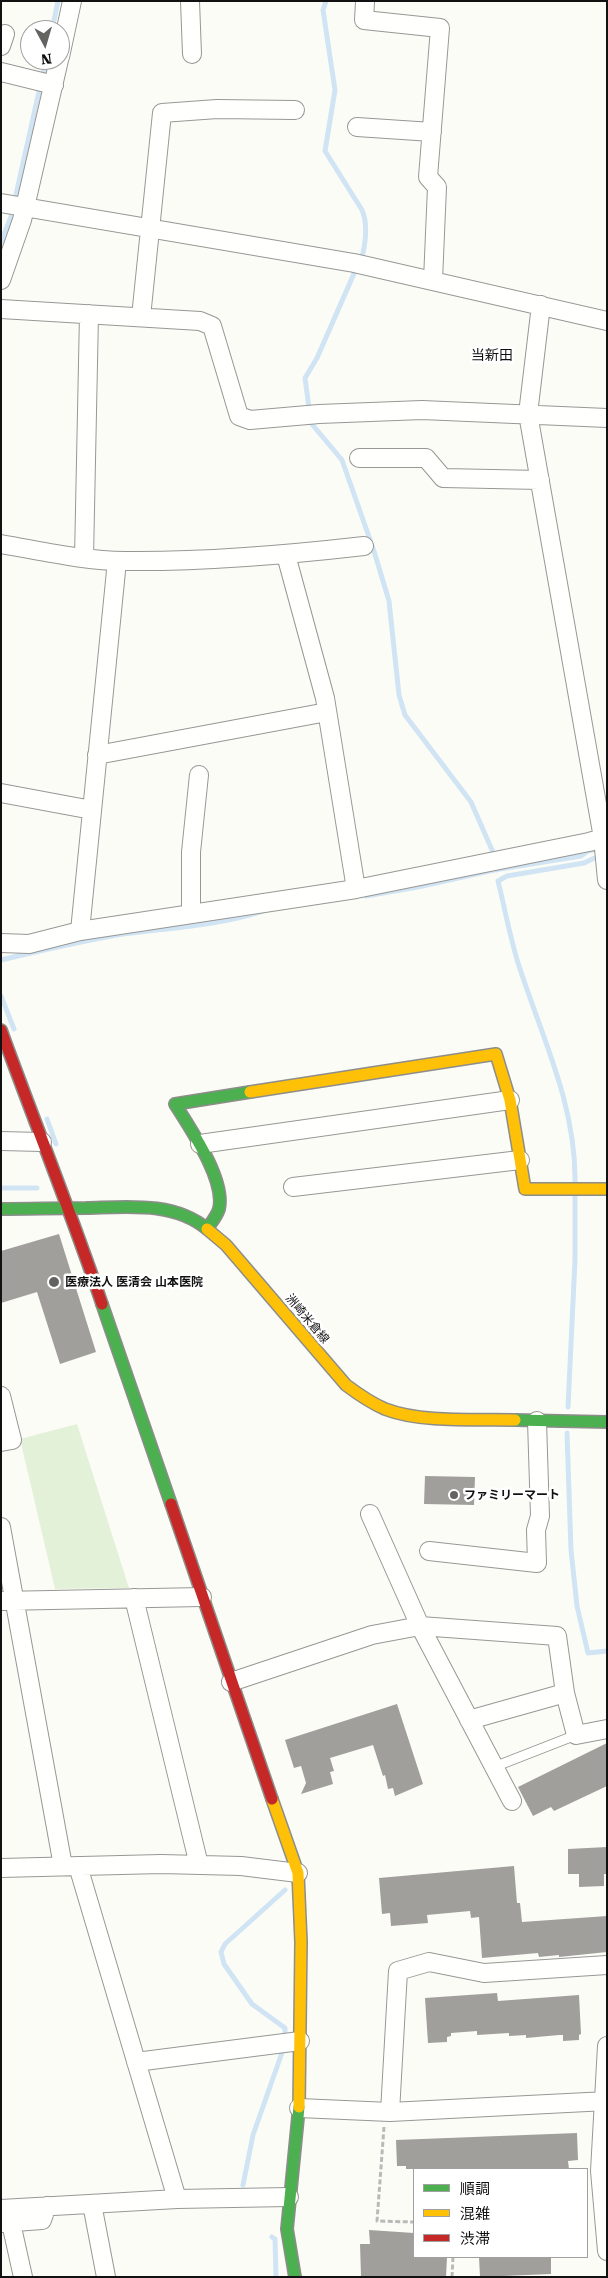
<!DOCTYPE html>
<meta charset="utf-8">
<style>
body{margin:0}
#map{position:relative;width:608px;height:2278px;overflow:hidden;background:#fcfcf7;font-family:"Roboto Serif","Noto Sans JP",serif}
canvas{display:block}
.frame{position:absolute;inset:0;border:2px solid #111;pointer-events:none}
.legend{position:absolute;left:413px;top:2168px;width:175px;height:90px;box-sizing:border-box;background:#fff;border:1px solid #a0a0a0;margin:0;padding:6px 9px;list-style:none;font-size:15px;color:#111}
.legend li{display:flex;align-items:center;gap:10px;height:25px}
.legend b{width:25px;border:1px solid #a0a0a0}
.north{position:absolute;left:20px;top:20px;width:50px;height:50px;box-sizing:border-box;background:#fff;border:1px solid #a0a0a0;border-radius:50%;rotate:174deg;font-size:14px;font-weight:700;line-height:20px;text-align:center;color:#111}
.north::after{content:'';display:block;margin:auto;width:18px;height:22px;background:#636362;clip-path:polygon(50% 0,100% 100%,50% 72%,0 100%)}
</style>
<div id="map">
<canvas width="608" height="2278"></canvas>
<div class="frame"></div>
<ul class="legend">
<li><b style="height:6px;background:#4caf50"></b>順調</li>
<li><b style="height:6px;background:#ffc107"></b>混雑</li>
<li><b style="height:6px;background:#c62828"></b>渋滞</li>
</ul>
<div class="north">N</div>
</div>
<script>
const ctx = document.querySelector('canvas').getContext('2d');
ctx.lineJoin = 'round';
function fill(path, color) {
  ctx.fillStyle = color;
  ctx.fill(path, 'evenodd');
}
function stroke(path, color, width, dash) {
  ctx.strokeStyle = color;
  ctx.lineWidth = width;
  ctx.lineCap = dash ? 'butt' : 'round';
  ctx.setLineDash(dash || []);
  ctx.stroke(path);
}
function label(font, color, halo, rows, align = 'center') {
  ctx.font = font + ' "Roboto Serif","Noto Sans JP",serif';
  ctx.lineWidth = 5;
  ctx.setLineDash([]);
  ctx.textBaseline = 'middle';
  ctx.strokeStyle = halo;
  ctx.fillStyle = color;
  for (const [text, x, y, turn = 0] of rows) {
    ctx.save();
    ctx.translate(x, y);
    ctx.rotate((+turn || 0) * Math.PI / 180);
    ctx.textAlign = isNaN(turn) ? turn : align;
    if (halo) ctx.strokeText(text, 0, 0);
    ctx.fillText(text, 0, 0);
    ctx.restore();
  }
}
fill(new Path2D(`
 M77,1424L129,1588L55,1589L20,1439Z`), '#e4f1d9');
stroke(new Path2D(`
 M326,1L323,10L335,90L325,151L362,210C368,224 366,239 363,253L317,358L305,378L311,423L342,460L374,551L389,601L399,695L405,715L471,802L492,850L497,870
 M52,30L58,1
 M1,242L11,217L46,60
 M366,896L418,887L494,870L581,856L588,851L602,848
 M1,960C39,951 78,942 117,935C165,928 217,926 263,911
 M1,996L14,1029
 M47,1119L56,1144
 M575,1182C576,1105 542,1037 519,966C510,938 505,909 498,881L507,876L584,863L603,854
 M1,1188H37
 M568,1407L575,1260V1195
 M567,1433L571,1550L577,1606L588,1653L607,1651
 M285,2039V2028L252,2004L224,1964L221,1952L225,1944L285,1890
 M243,2185L253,2135L284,2047
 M272,2237L275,2239L276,2277`), '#d0e4f4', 5);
fill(new Path2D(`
 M59,1234L96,1352L60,1364L37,1292L1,1303V1251Z
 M425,1476L475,1477L474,1505L424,1504Z
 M397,1704L423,1784L395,1796L393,1788L388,1789L385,1775L383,1776L373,1745L330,1758L334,1771L330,1772L333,1784L301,1794L306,1783L301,1766L294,1768L285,1740Z
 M607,1743V1786L554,1811L551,1807L533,1816L518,1787Z
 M607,1847V1874H604V1886L579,1887V1874H568V1849Z
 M514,1866L517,1903H520L522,1922L607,1916V1952L559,1957V1955L539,1957L538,1953L482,1958L479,1917L471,1918L470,1911L427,1915L428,1923L391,1926L390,1913L382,1914L379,1878Z
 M497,1993L498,2001L579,1995L581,2034L579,2035V2040L563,2041V2035H559L526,2038V2035L509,2036V2033L477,2035V2031L451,2033V2036L447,2037V2042L428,2043L425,1998Z
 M577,2133L578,2160L568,2161L569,2169H406V2166H397L396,2140Z
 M369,2230L414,2233V2257H447L446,2277L361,2276L360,2244H370Z
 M479,2257H551V2274L480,2277Z`), '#a09f9c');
const lane = new Path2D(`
 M494,1767L576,1735`);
const street = new Path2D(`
 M190,1L192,54
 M365,2L364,20L440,28L428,177L437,187L433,280
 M1,46L5,34
 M60,57L72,1
 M1,72L54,85
 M357,127L432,132
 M1,203L354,263L607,321
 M1,280L22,220L59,60
 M541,305L528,414L603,838L607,880
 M1,309L200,321L212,326L239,416L250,420L319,414L422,410L607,418
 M141,317L162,113L217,109L295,110
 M359,458H426L443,478L540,480
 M1,544C42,551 84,561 125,561C205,562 285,555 364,546
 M286,555L325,698L356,889
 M84,558L89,314
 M97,755L327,712
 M1,793L92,810
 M191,914V852L199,775
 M80,931L117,561
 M1,943L29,944L80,931L356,889L589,842L607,837
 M1,1141L42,1142
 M200,1144L510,1100
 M293,1187L520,1160
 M1,1396L12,1440L1,1442
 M370,1514L420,1626L512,1801
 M1,1527L63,1866
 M429,1551L537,1563L536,1530L540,1516L537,1421
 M134,1598L199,1865
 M1,1601L202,1597
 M231,1682L372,1635L420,1626L557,1636L565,1693L576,1735L607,1729
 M469,1720L565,1693
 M78,1866L177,2199
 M1,1868L161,1864L241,1866L298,1873
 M607,2046L600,2171L607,2251
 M136,2062L300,2041
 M299,2108L390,2112L607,2101
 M390,2112L398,1971L429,1962L484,1973L607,1965
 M92,2204L106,2277
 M1,2209L177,2199L289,2197
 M1,2223L42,2220L47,2206
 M11,2223L23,2277`);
const fast = new Path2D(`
 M1,1209C29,1209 57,1208 86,1208C126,1207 174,1201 207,1229
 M207,1229C211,1223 217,1216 219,1209C226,1180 190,1128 175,1104L250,1092
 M102,1304L171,1504
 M515,1420L607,1422
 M295,2277L287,2229L299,2107`);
const slow = new Path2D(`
 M250,1092L496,1054L510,1100L525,1189H607
 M207,1229L226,1245L346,1385C358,1394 371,1403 385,1409C421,1423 476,1419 515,1420
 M272,1799L298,1873L301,1942L299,2107`);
const jam = new Path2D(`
 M1,1030C34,1121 71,1212 102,1304
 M171,1504L272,1799`);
stroke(lane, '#979795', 11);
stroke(street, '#979795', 20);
stroke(fast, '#8d8d8b', 14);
stroke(slow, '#8d8d8b', 14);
stroke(jam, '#8d8d8b', 14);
stroke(new Path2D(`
 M384,2127L377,2221L414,2222
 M452,2277L453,2257`), '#b9b9b8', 3, [5, 2.5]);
stroke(lane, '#fffffe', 9);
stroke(street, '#fffffe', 18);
stroke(fast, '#4caf50', 11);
stroke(slow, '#ffc107', 11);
stroke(jam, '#c62828', 11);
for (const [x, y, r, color] of [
 [54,1282,6,"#636362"],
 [454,1495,5,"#636362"]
]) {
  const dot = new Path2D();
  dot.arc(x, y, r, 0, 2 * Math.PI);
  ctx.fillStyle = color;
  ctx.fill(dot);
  stroke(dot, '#fff', 2);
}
label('bold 12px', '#111', '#fff', [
 ["医療法人 医清会 山本医院",65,1282],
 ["ファミリーマート",464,1495]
], 'left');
label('12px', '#111', '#fff', [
 ["洲崎米倉線",307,1319,50]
]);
label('14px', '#111', '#fff', [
 ["当新田",492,356]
]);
</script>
